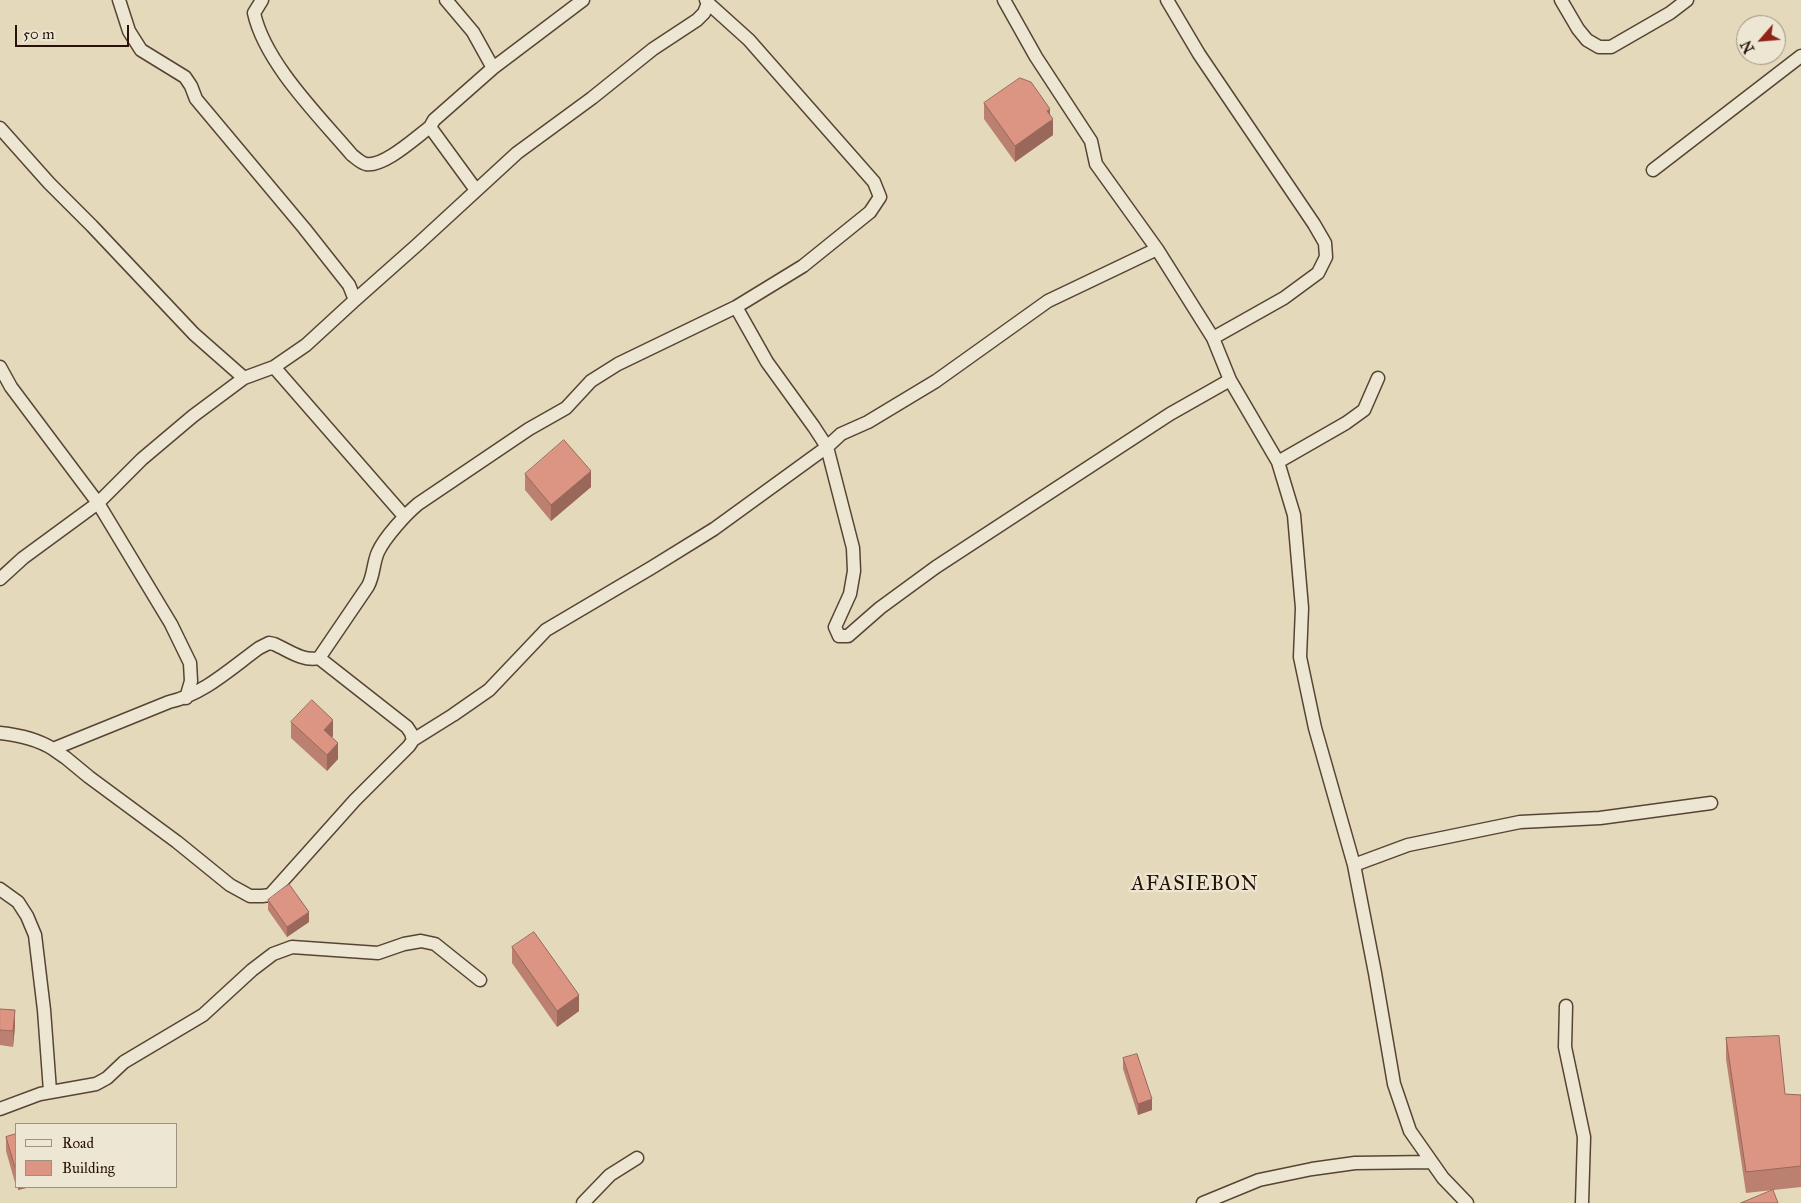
<!DOCTYPE html>
<style>
body{margin:0}
#map{position:relative;width:1801px;height:1203px;overflow:hidden;background:#e4d9bb;font-family:"IM FELL Great Primer",serif}
canvas{display:block}
.legend{position:absolute;left:15px;top:1123px;width:162px;height:65px;box-sizing:border-box;background:#ede6d3;border:1px solid #9e9181;margin:0;padding:6px 9px;list-style:none;font-size:15px;color:#281207}
.legend li{display:flex;align-items:center;gap:10px;height:25px}
.legend b{width:25px;border:1px solid #9e9181}
.north{position:absolute;left:1736px;top:15px;width:50px;height:50px;box-sizing:border-box;background:#ede6d3;border:1px solid #9e9181;border-radius:50%;rotate:243deg;font-size:14px;font-weight:700;line-height:20px;text-align:center;color:#281207}
.north::after{content:'';display:block;margin:auto;width:18px;height:22px;background:#8f2418;clip-path:polygon(50% 0,100% 100%,50% 72%,0 100%)}
.scale{position:absolute;left:15px;top:25px;width:114px;height:22px;box-sizing:border-box;border:2px solid #281207;border-top:0;padding-left:6px;font-size:15px;line-height:18px;white-space:nowrap;color:#281207;-webkit-text-stroke:4px #ede6d3;paint-order:stroke}
</style>
<div id="map">
<canvas width="1801" height="1203"></canvas>
<ul class="legend">
<li><b style="height:6px;background:#ede6d3"></b>Road</li>
<li><b style="height:14px;background:#db9582"></b>Building</li>
</ul>
<div class="north">N</div>
<div class="scale">50 m</div>
</div>
<script>
const ctx = document.querySelector('canvas').getContext('2d');
ctx.lineJoin = 'round';
function stroke(path, color, width, dash) {
  ctx.strokeStyle = color;
  ctx.lineWidth = width;
  ctx.lineCap = dash ? 'butt' : 'round';
  ctx.setLineDash(dash || []);
  ctx.stroke(path);
}
function fill(path, color) {
  ctx.fillStyle = color;
  ctx.fill(path, 'evenodd');
}
function label(font, color, halo, rows, align = 'center') {
  ctx.font = font + ' "IM FELL Great Primer",serif';
  ctx.lineWidth = 4.5;
  ctx.setLineDash([]);
  ctx.textBaseline = 'middle';
  ctx.strokeStyle = halo;
  ctx.fillStyle = color;
  for (const [text, x, y, turn = 0] of rows) {
    ctx.save();
    ctx.translate(x, y);
    ctx.rotate((+turn || 0) * Math.PI / 180);
    ctx.textAlign = isNaN(turn) ? turn : align;
    if (halo) ctx.strokeText(text, 0, 0);
    ctx.fillText(text, 0, 0);
    ctx.restore();
  }
}
const street = new Path2D(`
 M119,0L129,31L141,50L185,77L191,86L196,99L304,228L349,285L355,300
 M262,0L254,13C265,63 319,116 352,155C356,158 361,163 366,164C384,167 415,138 430,127
 M446,0L473,32L493,68
 M1004,0L1036,57L1091,141L1096,164L1157,249L1213,338L1230,380L1278,462L1294,515L1302,608L1300,657L1315,728L1354,865L1375,973L1394,1084L1410,1131L1443,1178L1467,1203
 M1167,0L1199,54L1314,224L1325,243L1326,257L1318,273L1284,298L1213,338
 M1561,0L1578,29L1587,40L1599,47H1611L1670,13L1687,0
 M0,128L49,183L92,226L194,334L244,378
 M1653,170L1801,56
 M476,190L430,127L434,120L493,68L583,0
 M736,307L767,362L814,427L827,447L841,434L868,422L936,381L1048,301L1157,249
 M0,367L11,387L98,503L171,624L190,663L191,681L186,698
 M274,367L404,516
 M1278,462L1346,423L1364,410L1378,378
 M0,579L23,558L98,503L142,459L193,416L244,378L274,367L306,345L355,300L417,245L517,153L592,98L653,49L697,20L704,13L708,3L706,0
 M0,733C19,735 37,739 53,749L169,702C204,694 230,669 259,648L269,643L274,644C288,650 303,662 319,658L368,586C374,575 373,563 378,552C385,537 405,515 418,504L529,429L566,408L591,381L618,364L736,307L803,266L870,212L880,197L874,182L749,40L708,3
 M413,740L453,715L489,690L546,630L651,568L714,529L827,447L853,548L854,571L850,594L835,627L839,636H848L880,608L936,567L1170,414L1230,380
 M53,749L66,758L89,777L177,842L230,885L250,896H262L270,895L355,800L409,746L413,740L411,733L407,727L319,658
 M1354,865L1408,845L1520,822L1600,818L1711,803
 M0,889L18,902L27,916L35,935L44,1010L50,1091
 M1566,1006L1565,1047L1584,1137L1582,1203
 M0,1109L40,1094L96,1084L107,1078L124,1062L203,1015L252,970L273,954L292,947L378,953L404,944L421,941L435,944L480,980
 M583,1203L610,1175L637,1158
 M1203,1203L1259,1180L1312,1169L1355,1163L1432,1162`);
stroke(street, '#574434', 15);
stroke(street, '#ede6d3', 12);
fill(new Path2D(`
 M984,103L1050,114L1053,135L1015,162L984,119Z
 M525,474L591,487L551,521L525,490Z
 M291,722L333,736L332,737L338,759L327,771L291,738Z
 M268,900L309,922L287,937L268,910Z
 M512,947L579,1011L557,1027L512,963Z
 M0,1009L15,1026L13,1047L0,1045Z
 M1726,1038L1785,1094L1801,1095V1187L1746,1193L1726,1059Z
 M1123,1058L1152,1110L1138,1115L1123,1069Z
 M16,1134V1186L6,1151V1137Z`), '#bc8070');
fill(new Path2D(`
 M1050,109V122L1053,119V135L1015,162V146L1047,111Z
 M591,471V487L551,521V505Z
 M333,720V736L324,746V730Z
 M338,743V759L327,771V755Z
 M309,912V922L287,937V927Z
 M579,995V1011L557,1027V1011Z
 M15,1010V1026L13,1047V1031Z
 M1152,1099V1110L1138,1115V1104Z
 M18,1187H31L18,1190Z`), '#99685b');
const building = new Path2D(`
 M1020,78L1031,82L1050,109L1047,111L1053,119L1015,146L984,103Z
 M564,440L591,471L551,505L525,474Z
 M312,700L333,720L324,730L338,743L327,755L291,722Z
 M289,884L309,912L287,927L268,900Z
 M534,932L579,995L557,1011L512,947Z
 M0,1009L15,1010L13,1031L0,1030Z
 M1779,1036L1785,1094L1801,1095V1166L1746,1172L1726,1038Z
 M1137,1054L1152,1099L1138,1104L1123,1058Z
 M16,1134V1171L6,1137Z
 M1773,1190L1778,1203H1741Z`);
fill(building, '#db9582');
stroke(building, '#99685b', 1);
ctx.letterSpacing = '1px';
label('20px', '#281207', '#ede6d3', [
 ["AFASIEBON",1195,885]
]);
ctx.letterSpacing = '0px';
</script>
